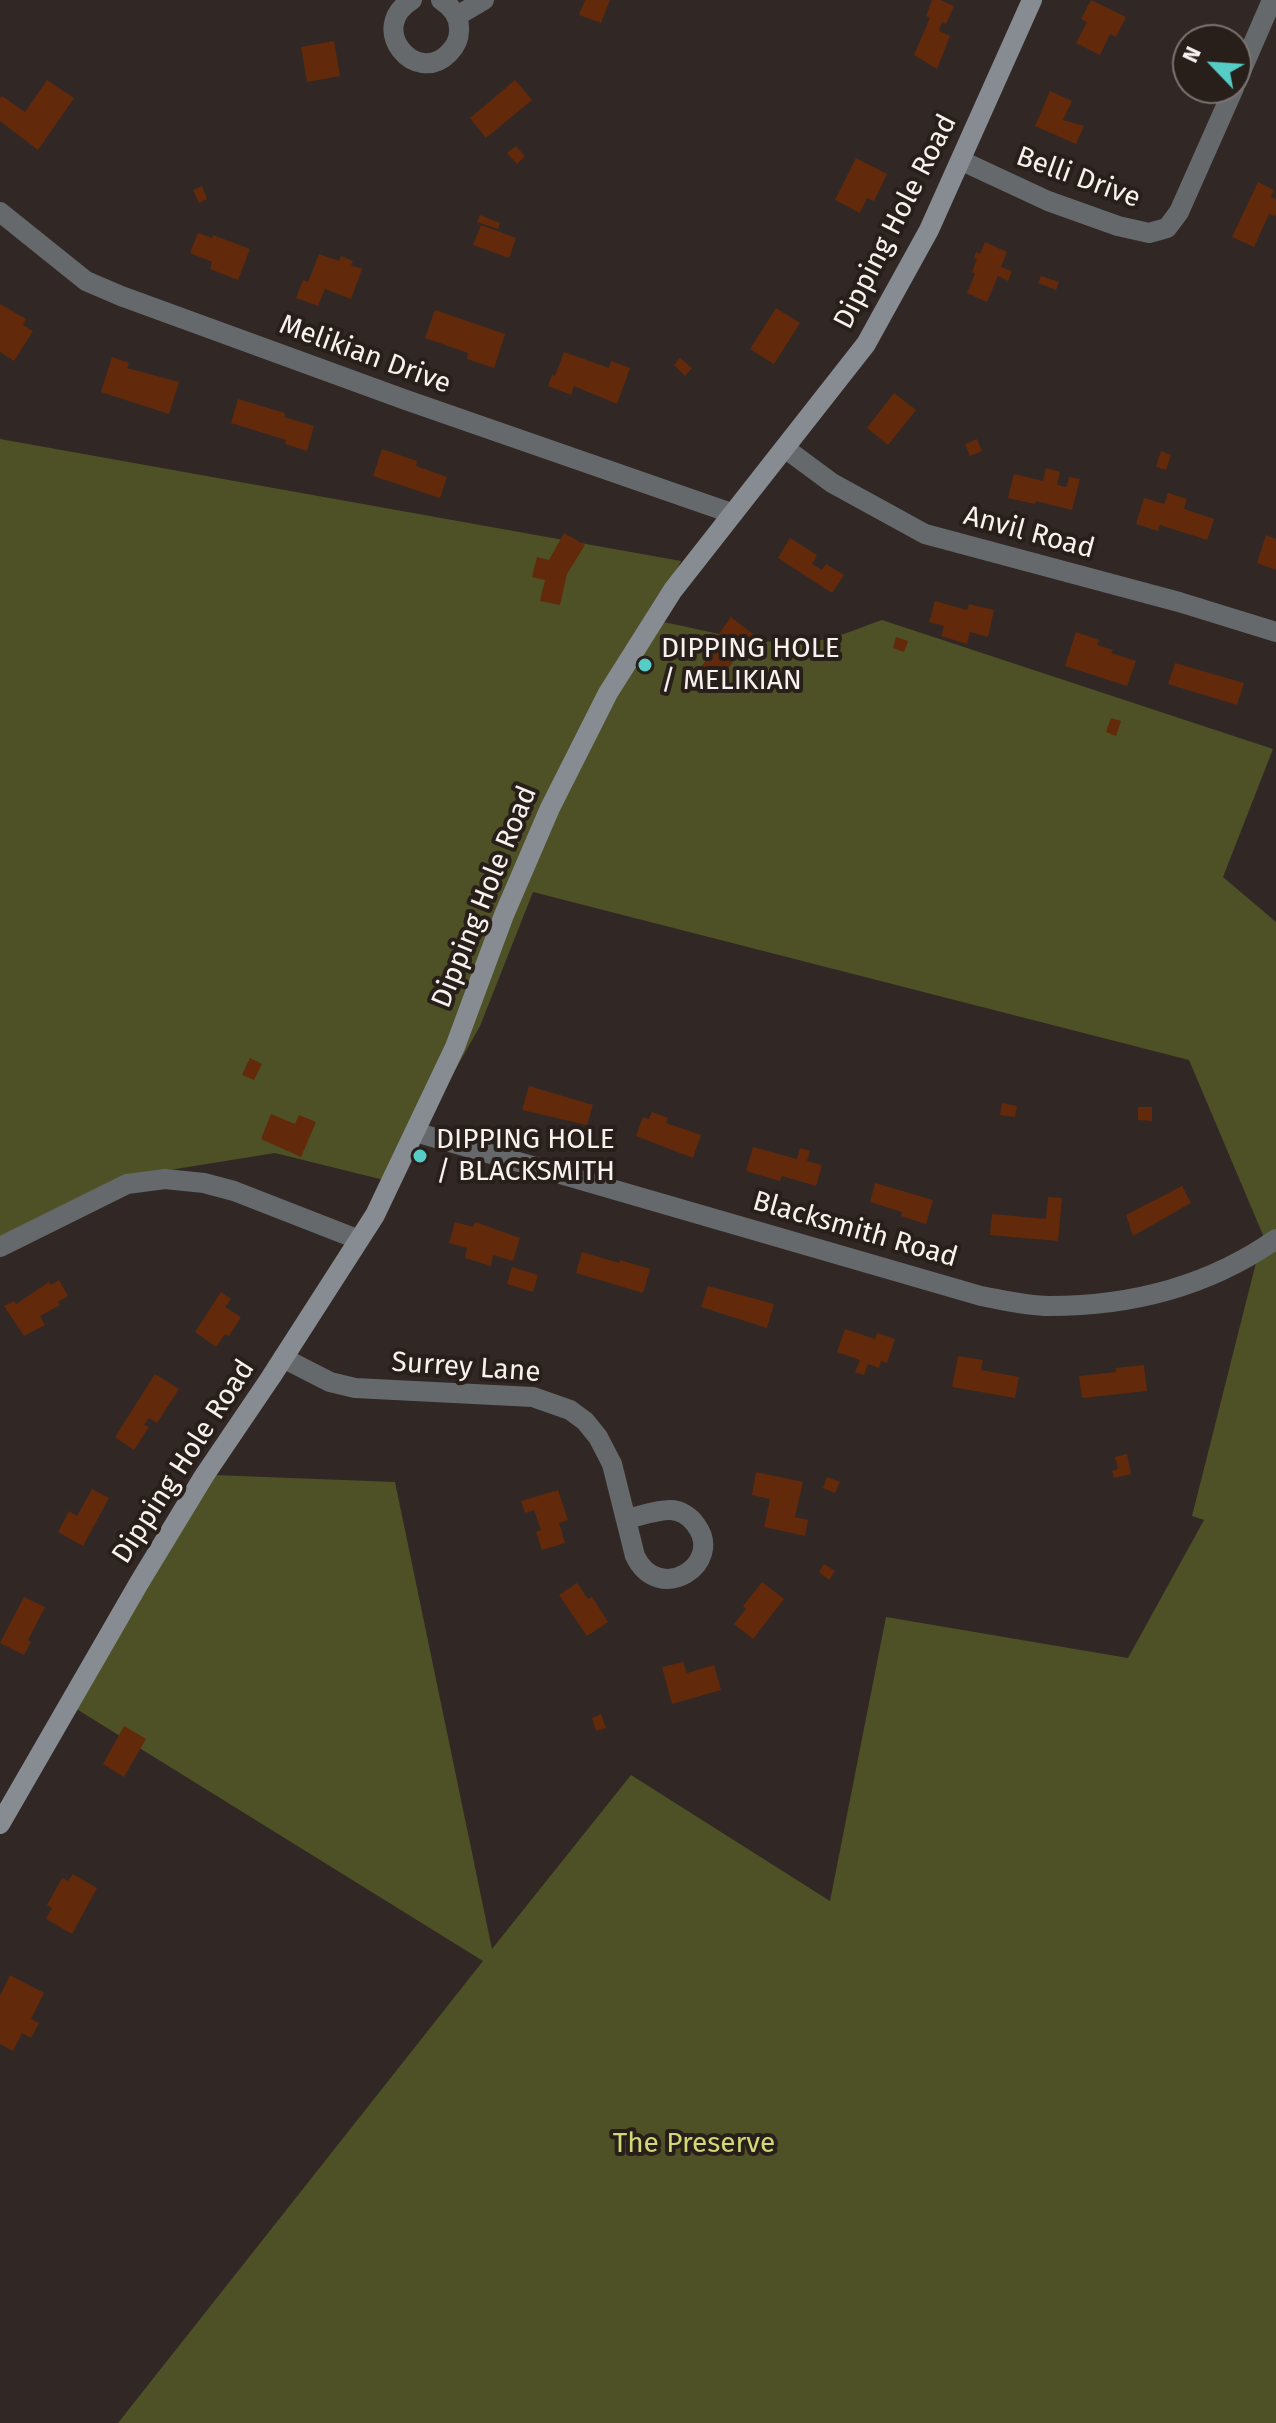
<!DOCTYPE html>
<style>
body{margin:0}
#map{position:relative;width:1276px;height:2423px;overflow:hidden;background:#312825;font-family:"Fira Sans",sans-serif}
canvas{display:block}
.north{position:absolute;left:1172px;top:24px;width:80px;height:80px;box-sizing:border-box;background:#281f1b;border:2px solid #7b7370;border-radius:50%;rotate:295deg;font-size:22px;font-weight:700;line-height:32px;text-align:center;color:#f8f2ef}
.north::after{content:'';display:block;margin:auto;width:28px;height:36px;background:#55cdc6;clip-path:polygon(50% 0,100% 100%,50% 72%,0 100%)}
</style>
<div id="map">
<canvas width="1276" height="2423"></canvas>
<div class="north">N</div>
</div>
<script>
const ctx = document.querySelector('canvas').getContext('2d');
ctx.lineJoin = 'round';
function fill(path, color) {
  ctx.fillStyle = color;
  ctx.fill(path, 'evenodd');
}
function stroke(path, color, width, dash) {
  ctx.strokeStyle = color;
  ctx.lineWidth = width;
  ctx.lineCap = dash ? 'butt' : 'round';
  ctx.setLineDash(dash || []);
  ctx.stroke(path);
}
function label(font, color, halo, rows, align = 'center') {
  ctx.font = font + ' "Fira Sans",sans-serif';
  ctx.lineWidth = 8;
  ctx.setLineDash([]);
  ctx.textBaseline = 'middle';
  ctx.strokeStyle = halo;
  ctx.fillStyle = color;
  for (const [text, x, y, turn = 0] of rows) {
    ctx.save();
    ctx.translate(x, y);
    ctx.rotate((+turn || 0) * Math.PI / 180);
    ctx.textAlign = isNaN(turn) ? turn : align;
    if (halo) ctx.strokeText(text, 0, 0);
    ctx.fillText(text, 0, 0);
    ctx.restore();
  }
}
fill(new Path2D(`
 M0,439L681,561L654,620C706,630 762,648 816,641C838,638 861,627 882,620L1273,749L1223,877L1276,922V2423H118L483,1961L62,1700L213,1475L395,1482L492,1949L631,1775L830,1901L886,1617L1128,1658L1204,1520L1192,1516L1263,1235L1189,1060L533,892L480,1026L392,1182L275,1153L157,1172L0,1244Z`), '#4e5025');
fill(new Path2D(`
 M585,0H610L601,23L579,15Z
 M932,0H940L954,6L946,24L942,22L939,31L950,36L937,69L914,55L930,18L926,16Z
 M1091,0L1126,17L1116,37L1110,34L1100,55L1076,43L1087,22L1081,19Z
 M334,41L340,76L307,82L301,47Z
 M47,80L74,98L38,150L0,121V98L2,96L25,112Z
 M515,80L532,100L486,138L470,118Z
 M1050,91L1072,101L1063,120L1084,126L1076,144L1035,126Z
 M516,146L525,156L517,164L507,153Z
 M856,158L887,174L874,201L867,198L860,213L835,200Z
 M1258,182L1274,190L1271,197L1276,199V214L1275,216L1269,214L1254,247L1232,237Z
 M202,186L207,199L199,203L193,190Z
 M480,215L500,223L498,229L477,222Z
 M481,225L516,238L509,258L473,245Z
 M198,233L212,238L213,235L250,249L238,280L210,269L212,262L190,253Z
 M985,242L1007,252L1001,267L1012,271L1008,281L998,276L987,302L967,293L975,274L972,272L977,259L974,258L976,252L980,254Z
 M319,254L339,261L341,256L353,261L351,265L362,269L351,299L325,289L318,306L296,298L303,280L308,282Z
 M1041,276L1059,282L1056,290L1038,283Z
 M0,304L26,319L23,325L33,331L14,361L0,352Z
 M776,308L800,323L774,364L750,349Z
 M435,310L505,334L494,368L467,359L468,353L425,338Z
 M564,352L609,368L611,361L630,368L617,404L574,386L571,395L548,386L552,375L555,376Z
 M112,357L129,363L127,368L179,382L169,414L101,392Z
 M680,358L692,368L685,376L674,365Z
 M894,393L916,410L888,445L867,428Z
 M238,399L285,413L284,417L314,426L307,451L285,444L286,440L231,423Z
 M977,439L982,451L970,456L965,444Z
 M382,449L417,461L416,466L447,477L440,498L373,476Z
 M1161,451L1171,455L1166,470L1156,467Z
 M1046,468L1060,472L1057,485L1067,487L1069,477L1080,479L1072,510L1036,501L1035,504L1008,498L1014,474L1043,481Z
 M1168,493L1187,499L1184,509L1214,519L1207,540L1160,525L1158,531L1136,524L1144,498L1164,504Z
 M564,533L585,545L567,574L560,605L540,601L545,580L532,577L537,557L549,560Z
 M1266,535L1276,539V570L1257,563Z
 M790,538L817,555L812,564L822,570L826,564L844,575L832,593L778,558Z
 M935,601L967,610L969,604L994,610L988,637L970,632L967,644L941,636L944,626L929,622Z
 M731,617L753,634L719,681L701,667L721,641L716,638Z
 M1076,632L1099,640L1097,645L1113,650L1111,653L1136,661L1127,686L1065,666Z
 M896,637L908,641L904,652L893,648Z
 M1175,663L1244,683L1237,705L1168,684Z
 M1111,718L1121,721L1116,736L1106,732Z
 M250,1058L262,1064L254,1080L242,1075Z
 M529,1086L593,1105L587,1125L522,1110Z
 M1002,1103L1017,1106L1015,1117L1000,1115Z
 M1138,1107H1152V1121L1138,1120Z
 M652,1112L668,1118L666,1123L701,1135L693,1158L636,1136L643,1117L649,1119Z
 M271,1114L295,1124L299,1115L316,1122L301,1157L261,1139Z
 M753,1147L797,1159L800,1148L810,1151L807,1161L822,1165L816,1186L782,1176L780,1181L746,1171Z
 M875,1183L933,1200L926,1224L901,1216L902,1212L870,1202Z
 M1182,1186L1191,1203L1133,1236L1126,1215Z
 M1048,1197L1062,1198L1058,1241L990,1235L992,1214L1046,1219Z
 M455,1222L473,1227L475,1222L520,1238L513,1261L493,1255L491,1266L465,1258L467,1248L449,1243Z
 M582,1252L619,1263L620,1260L650,1269L643,1293L576,1273Z
 M512,1267L538,1275L533,1292L507,1284Z
 M59,1280L68,1296L58,1302L60,1305L40,1316L45,1325L24,1336L4,1306L14,1301L16,1304L49,1282L51,1285Z
 M708,1286L774,1304L767,1328L701,1307Z
 M221,1292L231,1299L225,1307L241,1317L229,1336L225,1334L216,1347L195,1332Z
 M845,1329L875,1339L877,1333L895,1339L887,1363L881,1361L879,1368L868,1364L864,1375L855,1372L860,1360L837,1352Z
 M958,1356L983,1360L981,1370L1019,1377L1015,1398L952,1387Z
 M1144,1365L1147,1391L1082,1398L1079,1376L1116,1372V1368Z
 M155,1374L179,1389L157,1423L149,1418L144,1425L149,1427L134,1450L115,1437Z
 M1127,1454L1131,1474L1114,1478L1112,1471L1118,1469L1115,1457Z
 M756,1472L803,1482L795,1517L808,1520L805,1536L764,1527L770,1499L752,1495Z
 M827,1477L840,1482L835,1493L823,1488Z
 M92,1489L109,1498L83,1546L58,1532L69,1511L77,1516Z
 M558,1490L568,1520L559,1523L565,1543L542,1550L536,1532L541,1530L534,1510L525,1513L521,1501Z
 M824,1564L835,1571L829,1580L819,1572Z
 M762,1582L784,1599L753,1639L734,1624L746,1609L743,1606Z
 M577,1583L588,1599L592,1597L608,1622L587,1636L559,1595Z
 M24,1597L45,1607L28,1640L31,1642L24,1655L0,1643Z
 M683,1662L687,1673L714,1665L721,1690L672,1704L662,1667Z
 M601,1714L606,1728L596,1731L592,1718Z
 M124,1726L146,1739L124,1777L103,1764Z
 M73,1874L97,1888L72,1934L46,1919L52,1908L47,1905L62,1878L68,1881Z
 M10,1975L44,1993L31,2019L39,2023L31,2038L22,2033L13,2051L0,2044V1996Z`), '#62290b');
stroke(new Path2D(`
 M412,0C366,28 416,87 449,53C455,47 459,40 459,31C460,17 452,7 441,0
 M457,16L484,0
 M1236,83L1272,0
 M962,161L1048,201L1118,226L1149,233L1167,228L1179,212L1234,88
 M0,212L86,281L121,296L406,400L731,513
 M786,449L832,483L925,534L1179,602L1276,632
 M415,1132L981,1296C1003,1300 1027,1306 1049,1306C1130,1306 1209,1286 1276,1239
 M0,1247L127,1184L165,1179L204,1183L234,1191L357,1239
 M283,1358L330,1382L355,1388L533,1397L570,1410L585,1421L598,1437L612,1464L635,1556C659,1606 725,1564 696,1525C690,1516 680,1510 670,1510C656,1510 640,1516 627,1519`), '#65696c', 20);
stroke(new Path2D(`
 M0,1824L139,1583L204,1476L271,1377L375,1215L455,1047L504,915L550,808L608,693L673,590L866,344L929,230L1032,0`), '#868c91', 20);
for (const [x, y, r, color] of [
 [645,665,8,"#55cdc6"],
 [420,1156,8,"#55cdc6"]
]) {
  const dot = new Path2D();
  dot.arc(x, y, r, 0, 2 * Math.PI);
  ctx.fillStyle = color;
  ctx.fill(dot);
  stroke(dot, '#281f1b', 3);
}
label('28px', '#f8f2ef', '#281f1b', [
 ["Belli Drive",1078,178,20],
 ["Dipping Hole Road",896,222,-63],
 ["Melikian Drive",365,355,20],
 ["Anvil Road",1029,533,15],
 ["Dipping Hole Road",485,897,-68],
 ["Blacksmith Road",855,1230,16],
 ["Surrey Lane",466,1368,4],
 ["Dipping Hole Road",184,1462,-57]
]);
label('28px', '#f8f2ef', '#281f1b', [
 ["DIPPING HOLE",661,649],
 ["/ MELIKIAN",661,681],
 ["DIPPING HOLE",436,1140],
 ["/ BLACKSMITH",436,1172]
], 'left');
label('28px', '#d3d876', '#281f1b', [
 ["The Preserve",694,2144]
]);
</script>
